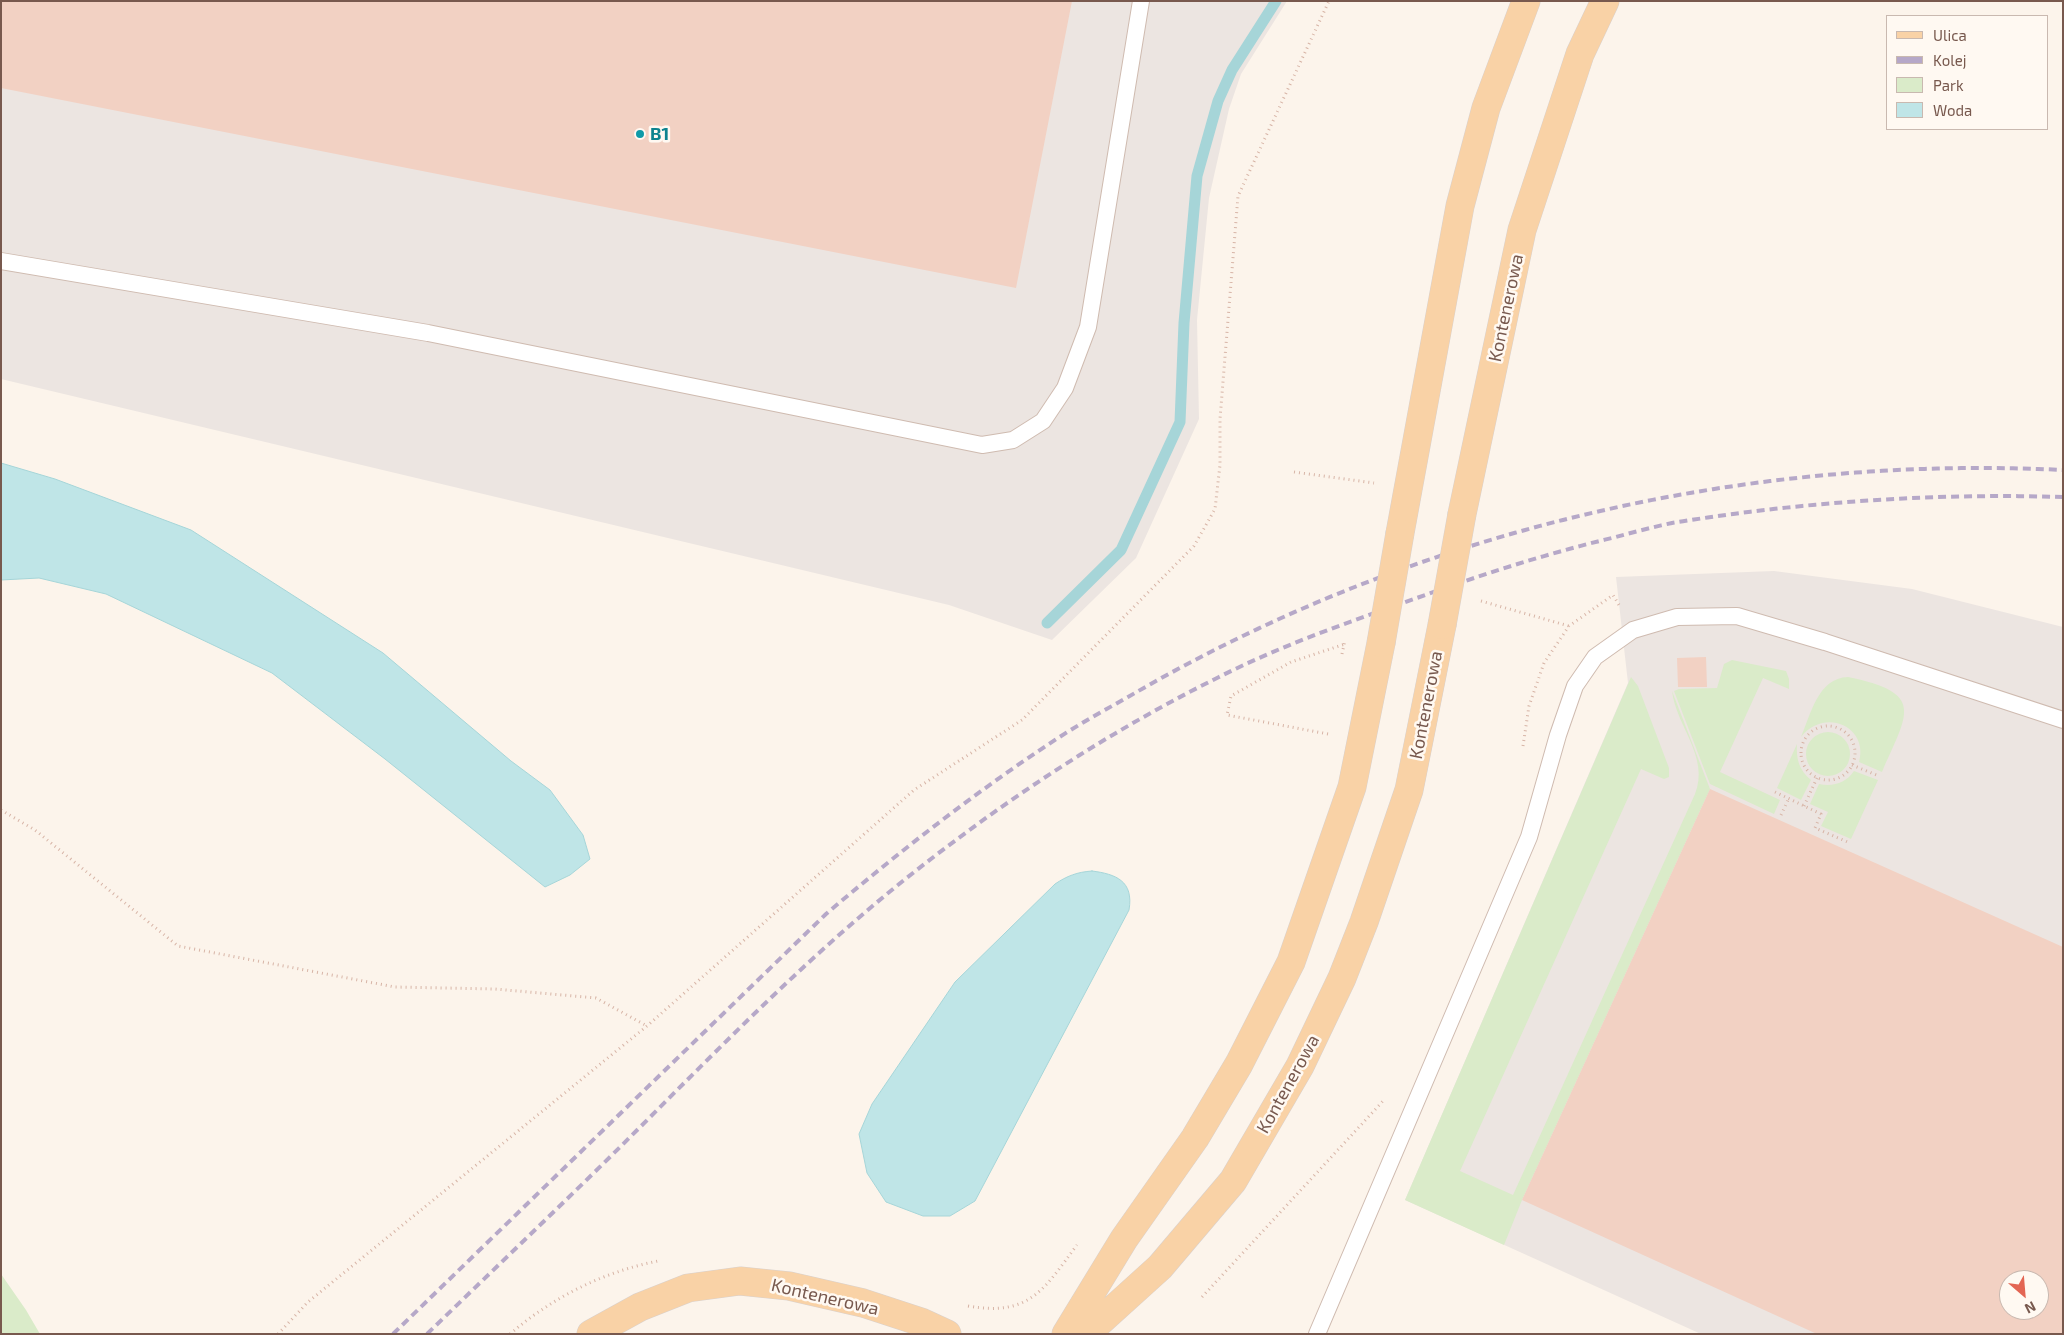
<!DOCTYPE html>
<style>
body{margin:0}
#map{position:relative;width:2064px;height:1335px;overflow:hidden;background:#fcf4eb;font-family:"Exo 2",sans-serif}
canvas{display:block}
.frame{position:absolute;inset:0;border:2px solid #78594e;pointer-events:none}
.legend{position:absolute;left:1886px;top:15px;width:162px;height:115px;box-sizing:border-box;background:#fff9f2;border:1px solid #c9b9b0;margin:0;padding:6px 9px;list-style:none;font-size:15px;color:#78594e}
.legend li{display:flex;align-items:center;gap:10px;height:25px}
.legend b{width:25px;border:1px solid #c9b9b0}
.north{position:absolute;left:1999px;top:1270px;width:50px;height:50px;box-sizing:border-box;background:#fff9f2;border:1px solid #c9b9b0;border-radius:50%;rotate:153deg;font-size:14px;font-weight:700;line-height:20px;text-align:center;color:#78594e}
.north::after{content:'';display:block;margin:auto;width:18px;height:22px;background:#e36654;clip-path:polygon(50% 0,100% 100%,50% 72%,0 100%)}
</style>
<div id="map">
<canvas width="2064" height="1335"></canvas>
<div class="frame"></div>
<ul class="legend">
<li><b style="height:6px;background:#f9d2a6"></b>Ulica</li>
<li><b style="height:6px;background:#b6a8c8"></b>Kolej</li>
<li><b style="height:14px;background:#daebc9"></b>Park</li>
<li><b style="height:14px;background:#bfe5e7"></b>Woda</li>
</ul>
<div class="north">N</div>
</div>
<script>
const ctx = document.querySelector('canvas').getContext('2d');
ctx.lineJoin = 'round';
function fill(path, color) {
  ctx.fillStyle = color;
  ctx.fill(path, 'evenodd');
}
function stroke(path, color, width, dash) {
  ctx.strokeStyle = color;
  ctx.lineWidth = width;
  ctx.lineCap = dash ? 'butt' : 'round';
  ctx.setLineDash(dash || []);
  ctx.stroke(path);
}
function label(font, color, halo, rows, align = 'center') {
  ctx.font = font + ' "Exo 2",sans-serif';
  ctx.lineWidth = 5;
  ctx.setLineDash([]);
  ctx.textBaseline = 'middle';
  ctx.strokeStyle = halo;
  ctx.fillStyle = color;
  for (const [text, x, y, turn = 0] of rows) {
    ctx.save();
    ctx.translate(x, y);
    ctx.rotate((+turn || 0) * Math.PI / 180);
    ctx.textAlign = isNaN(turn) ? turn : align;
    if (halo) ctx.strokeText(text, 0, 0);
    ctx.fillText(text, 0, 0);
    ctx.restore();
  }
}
fill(new Path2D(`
 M1,1H1287L1241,74L1229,109L1209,198L1197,320L1199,419L1136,558L1052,640L949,605L1,379Z
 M1774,571L1912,589L2063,627V1334H1701L1405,1200L1628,683L1616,577ZM2009,1280H2039V1310H2009Z`), '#ece5e1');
fill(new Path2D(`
 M1732,660L1786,671L1789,679V689L1763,678L1720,772L1780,800L1774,814L1710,784L1674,691L1679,689L1717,688L1724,664Z
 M1631,677L1638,686L1669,768V777L1664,779L1641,769L1460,1171L1513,1195L1695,794C1710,757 1676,726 1672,691L1710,789L1522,1200L1504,1245L1405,1200Z
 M1848,677C1927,693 1907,714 1882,772L1859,762C1869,727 1825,707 1801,737C1811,714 1818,678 1848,677Z
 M1806 754a22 22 0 1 1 44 0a22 22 0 1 1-44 0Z
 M1797,744C1796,759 1799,770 1811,780L1801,800L1777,788Z
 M1854,771L1878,780L1851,839L1821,826L1828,812L1810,804L1819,784C1833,787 1846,783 1854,771Z
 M1,1274L26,1310L40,1334H1Z`), '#daebc9');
const water = new Path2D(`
 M1,463L55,479L191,530L383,653L511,761L550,790L583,835L590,859L570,875L545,887L385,759L272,673L106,594L39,578L1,580Z
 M1092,871C1116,874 1134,881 1129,910L975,1201L950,1216H923L886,1202L867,1173L859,1134L872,1104L955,982L1055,884C1067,876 1077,872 1092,871Z`);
fill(water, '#bfe5e7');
stroke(water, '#a6d5d8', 1);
stroke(new Path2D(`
 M1047,623L1121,550L1180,422L1184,323L1197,176L1218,101L1232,70L1276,1`), '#a6d5d8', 11);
fill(new Path2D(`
 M1,1H1072L1016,288L1,88Z
 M1706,657L1707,687H1678L1677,658Z
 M1710,789L2063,947V1334H1817L1522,1200ZM2009,1280H2039V1310H2009Z`), '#f2d1c3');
const service = new Path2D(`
 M1,261L428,333L982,445L1013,440L1043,421L1065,388L1088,327L1141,1
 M1317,1334L1529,837L1558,735L1575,686L1595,657L1633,630L1677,617L1737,616L1825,642L2063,720`);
const primary = new Path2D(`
 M1462,514L1522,230L1580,54L1605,1
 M1400,533L1460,206L1486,108L1526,1
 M591,1334L640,1307L688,1288L740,1281L789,1286L863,1303L921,1322L947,1334
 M1066,1334L1124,1239L1195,1138L1239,1064L1291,962L1352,787L1381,643
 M1086,1334L1160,1267L1233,1181L1300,1066L1342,978L1364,922L1409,790L1442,625`);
stroke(service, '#cfbbb0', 18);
stroke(primary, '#d9d1cd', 29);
stroke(new Path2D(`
 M1294,472L1374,483
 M1481,601L1569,626
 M1801 753a27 27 0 1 1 54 0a27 27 0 1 1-54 0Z
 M1328,734L1227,715L1231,696L1291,662L1345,644
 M1523,746L1529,706L1544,663L1569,626L1613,595L1619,605
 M1852,765L1879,776
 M1775,792L1821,814L1815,828L1850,843
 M1804,806L1817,778
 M1,810L35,830L178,946L395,987L495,989L596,998L647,1026
 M1781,815L1789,798
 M1202,1297L1384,1100
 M968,1306C1030,1317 1044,1289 1077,1245
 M278,1334L308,1302L647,1026L914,790L1022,720L1194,546L1215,509L1220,465V419L1238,196L1329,1
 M510,1334C553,1297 603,1272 658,1261`), '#d7b4a6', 3, [1, 4]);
stroke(service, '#fff', 16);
stroke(primary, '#f9d2a6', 28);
stroke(new Path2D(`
 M393,1334L826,914C900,851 977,791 1058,738C1081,723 1105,710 1128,697C1409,533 1738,454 2063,470
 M427,1334C489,1274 551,1215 613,1154C710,1058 805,958 913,873C1008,798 1110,731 1219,677C1290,641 1367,616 1442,589C1499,569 1557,551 1616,537C1634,532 1653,527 1672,523C1801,502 1932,493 2063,497`), '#b6a8c8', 4, [8, 5]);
const primaryBridge = new Path2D(`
 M1442,625L1462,514
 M1381,643L1400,533`);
stroke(primaryBridge, '#d9d1cd', 29, []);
stroke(new Path2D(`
 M1342,654L1345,640`), '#d7b4a6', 3, [1, 4]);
stroke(primaryBridge, '#f9d2a6', 28);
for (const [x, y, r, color] of [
 [640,134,5,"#0f9aa8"]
]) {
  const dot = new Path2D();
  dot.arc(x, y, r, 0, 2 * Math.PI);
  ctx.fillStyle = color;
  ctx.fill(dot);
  stroke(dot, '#fff9f2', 2);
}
label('bold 18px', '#0d838f', '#fff9f2', [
 ["B1",650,134]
], 'left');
label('18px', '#78594e', '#fff9f2', [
 ["Kontenerowa",1506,308,-78],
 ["Kontenerowa",1426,705,-79],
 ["Kontenerowa",1288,1084,-61],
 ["Kontenerowa",825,1297,13]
]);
</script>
